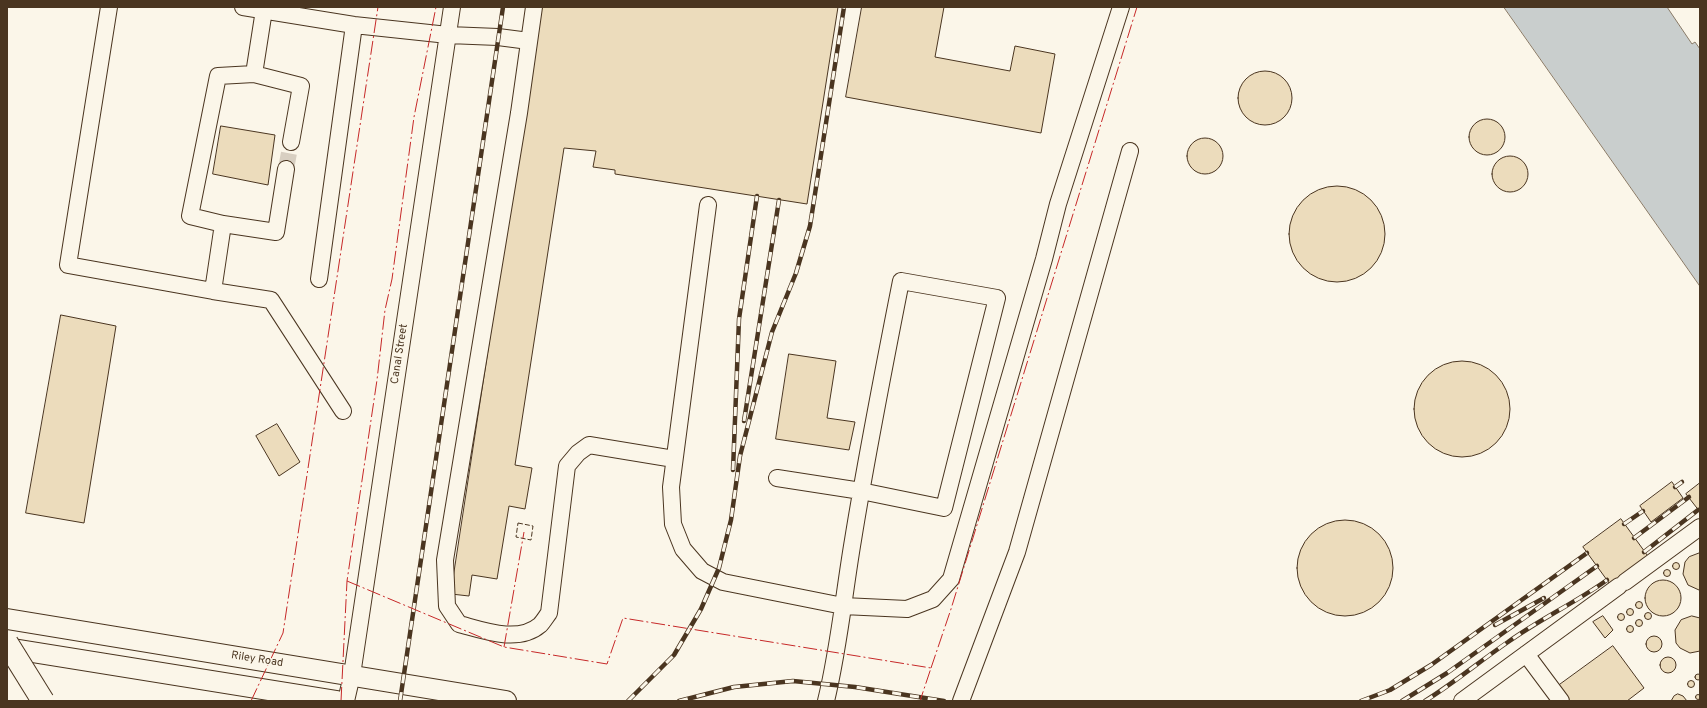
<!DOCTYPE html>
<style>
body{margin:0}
#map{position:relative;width:1707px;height:708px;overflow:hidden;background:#fbf6e9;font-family:Overpass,sans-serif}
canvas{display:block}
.frame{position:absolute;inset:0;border:8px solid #4a3520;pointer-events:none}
</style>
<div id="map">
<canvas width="1707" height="708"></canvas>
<div class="frame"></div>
</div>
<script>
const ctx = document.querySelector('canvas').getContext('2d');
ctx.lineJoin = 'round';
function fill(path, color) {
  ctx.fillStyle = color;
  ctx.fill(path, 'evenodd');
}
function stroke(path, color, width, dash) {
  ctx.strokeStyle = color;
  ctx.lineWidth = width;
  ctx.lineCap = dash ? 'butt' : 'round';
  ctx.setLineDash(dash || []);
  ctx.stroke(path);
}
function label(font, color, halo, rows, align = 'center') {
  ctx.font = font + ' Overpass,sans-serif';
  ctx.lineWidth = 3;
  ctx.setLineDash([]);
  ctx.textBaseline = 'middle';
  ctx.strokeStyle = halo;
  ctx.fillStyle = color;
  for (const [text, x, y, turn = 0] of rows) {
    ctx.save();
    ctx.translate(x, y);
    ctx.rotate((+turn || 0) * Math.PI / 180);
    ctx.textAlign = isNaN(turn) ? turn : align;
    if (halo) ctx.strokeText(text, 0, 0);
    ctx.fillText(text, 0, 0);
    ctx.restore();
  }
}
const water = new Path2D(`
 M1504,7H1667L1692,44L1695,42L1700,49V286Z`);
fill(water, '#c9cecd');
stroke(water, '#887966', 1);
const building = new Path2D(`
 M541,7H838L807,204L615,174V170L593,167L596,151L564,148L515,465L532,468L525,509L509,506L497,579L472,575L469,596L451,594Z
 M862,7H944L935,57L1010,71L1015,46L1055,54L1041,133L846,97Z
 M1238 98a27 27 0 1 1 54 0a27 27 0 1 1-54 0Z
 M1469 137a18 18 0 1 1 36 0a18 18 0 1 1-36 0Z
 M221,126L275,135L268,185L213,174Z
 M1187 156a18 18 0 1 1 36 0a18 18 0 1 1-36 0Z
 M1492 174a18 18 0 1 1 36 0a18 18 0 1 1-36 0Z
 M1289 234a48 48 0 1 1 96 0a48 48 0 1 1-96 0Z
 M61,315L116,326L84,523L26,513Z
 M789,354L836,361L827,418L855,422L849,450L776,439Z
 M1414 409a48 48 0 1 1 96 0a48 48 0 1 1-96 0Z
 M277,424L300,462L279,476L256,436Z
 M1672,482L1683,498L1651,522L1640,506Z
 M1700,483V512L1686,494Z
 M1621,519L1650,559L1612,587L1583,547Z
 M1297 568a48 48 0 1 1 96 0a48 48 0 1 1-96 0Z
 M1700,553V590H1699L1688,585L1683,574L1685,562L1689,557Z
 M1672.5 566a3.5 3.5 0 1 1 7 0a3.5 3.5 0 1 1-7 0Z
 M1663.5 573a3.5 3.5 0 1 1 7 0a3.5 3.5 0 1 1-7 0Z
 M1645 598a18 18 0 1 1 36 0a18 18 0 1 1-36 0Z
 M1635.5 605a3.5 3.5 0 1 1 7 0a3.5 3.5 0 1 1-7 0Z
 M1626.5 612a3.5 3.5 0 1 1 7 0a3.5 3.5 0 1 1-7 0Z
 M1644.5 616a3.5 3.5 0 1 1 7 0a3.5 3.5 0 1 1-7 0Z
 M1617.5 617a3.5 3.5 0 1 1 7 0a3.5 3.5 0 1 1-7 0Z
 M1603,616L1613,630L1605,638L1593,622Z
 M1692,616L1700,618V651L1690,653L1680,648L1676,643L1675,630L1681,620Z
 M1635.5 623a3.5 3.5 0 1 1 7 0a3.5 3.5 0 1 1-7 0Z
 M1626.5 629a3.5 3.5 0 1 1 7 0a3.5 3.5 0 1 1-7 0Z
 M1646 644a8 8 0 1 1 16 0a8 8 0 1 1-16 0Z
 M1613,646L1644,688L1627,701H1569L1558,686Z
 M1660 665a8 8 0 1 1 16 0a8 8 0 1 1-16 0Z
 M1695 677a3 3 0 1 1 6 0a3 3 0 1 1-6 0Z
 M1687.5 684a3.5 3.5 0 1 1 7 0a3.5 3.5 0 1 1-7 0Z
 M1678,694L1683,696L1687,701H1671L1674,696Z
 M1695.5 697a2.5 2.5 0 1 1 5 0a2.5 2.5 0 1 1-5 0Z`);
fill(building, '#ecdcbc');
stroke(building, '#4a3520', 1);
stroke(new Path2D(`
 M286,169L291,142`), '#d8cfc1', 16, [16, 8]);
const minor = new Path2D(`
 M109,7L68,265L213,291L223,224L190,216L218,76L254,74L264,10
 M243,7L354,25L448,35L498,37L529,41
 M534,7L519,113L445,560L447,606L459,624C482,630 518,644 540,625C543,622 546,617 549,613L567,466L578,453L589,445L674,459
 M254,74L301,86L291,142
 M708,205L671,487L673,524L683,549L702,571L723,582L843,606L907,609L933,599L951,579L1044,259L1058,204L1121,7
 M223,224L276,232L286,169
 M319,279L354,25
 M213,291L271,300L343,411
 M777,478L861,491L944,508L997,298L901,281C884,367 867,453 853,540C844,593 839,648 826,701
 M1625,582L1700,527
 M1526,654L1561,701
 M346,701L352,675L452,7
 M961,701L1017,552L1130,151
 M1462,701L1619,586`);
const major = new Path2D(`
 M7,619L506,701
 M7,648L337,701`);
stroke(minor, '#4a3520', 18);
stroke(major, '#4a3520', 22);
stroke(minor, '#fbf6e9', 16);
stroke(major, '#fbf6e9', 20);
const rail = new Path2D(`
 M744,421L779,200
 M733,470L739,319L757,196
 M1675,487L1682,482
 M1624,524L1643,511
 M1634,538L1689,497
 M1644,552L1698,510
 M1495,625L1544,598
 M400,701L503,7
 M628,701L674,655L701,609L719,568L731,520L740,456L772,332L796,273L810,226L844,7
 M679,701L734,687L793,681L855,687L944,701
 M1361,701L1390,690L1431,665L1587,553
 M1402,701L1447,673L1597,566
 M1425,701C1454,683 1480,661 1508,642C1540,619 1575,603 1607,580`);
stroke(rail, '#4a3520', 4.5);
stroke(rail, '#fbf6e9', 3, [9]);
const highwayBridge = new Path2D(`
 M7,643L43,701`);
stroke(highwayBridge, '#4a3520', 24, []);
stroke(highwayBridge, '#fbf6e9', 22);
stroke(new Path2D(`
 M518,523L533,526L531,540L516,537Z`), '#4a3520', 1, [5, 2]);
stroke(new Path2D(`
 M347,581L504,647L607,664L623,618L931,668L920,701
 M504,647L524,532
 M931,668L951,609L1137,7
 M251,701L283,633L378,7
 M341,701L347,581L377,380L385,310L392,279L414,117L436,7`), '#c62828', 1, [14, 3, 2, 3]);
label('11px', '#4a3520', '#fbf6e9', [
 ["Canal Street",400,354,-81],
 ["Riley Road",257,660,9]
]);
</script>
